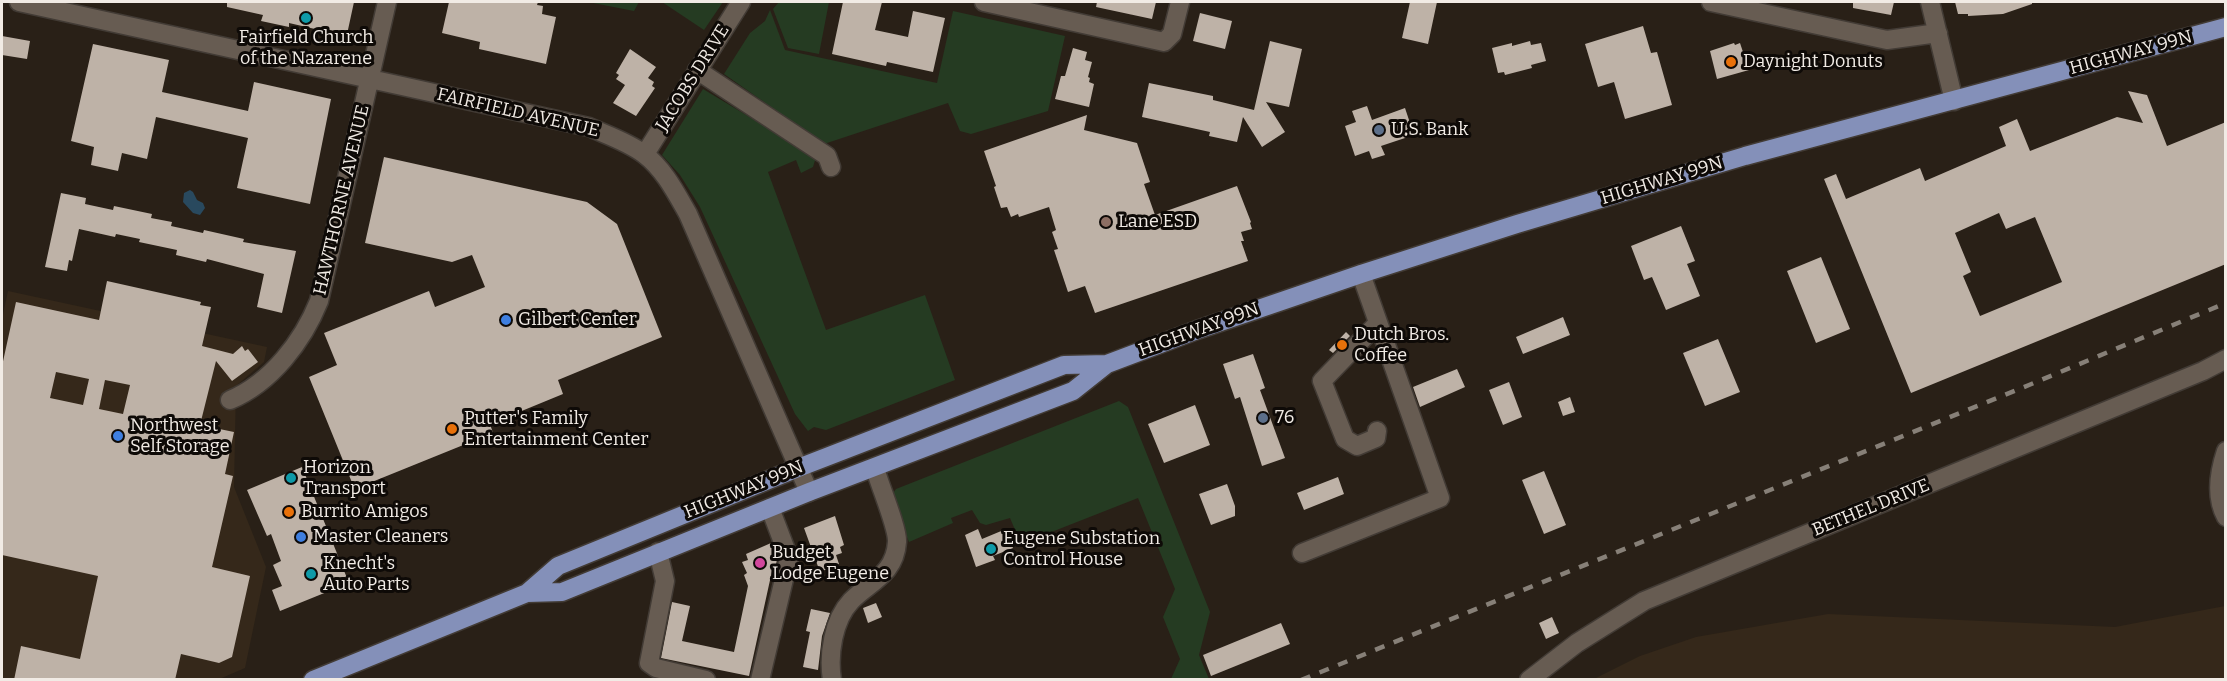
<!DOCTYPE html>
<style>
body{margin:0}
#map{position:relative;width:2227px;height:681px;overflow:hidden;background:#292017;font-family:Bitter,serif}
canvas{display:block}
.frame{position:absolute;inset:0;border:3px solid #f1ebe5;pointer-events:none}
</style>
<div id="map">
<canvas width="2227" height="681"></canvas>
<div class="frame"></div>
</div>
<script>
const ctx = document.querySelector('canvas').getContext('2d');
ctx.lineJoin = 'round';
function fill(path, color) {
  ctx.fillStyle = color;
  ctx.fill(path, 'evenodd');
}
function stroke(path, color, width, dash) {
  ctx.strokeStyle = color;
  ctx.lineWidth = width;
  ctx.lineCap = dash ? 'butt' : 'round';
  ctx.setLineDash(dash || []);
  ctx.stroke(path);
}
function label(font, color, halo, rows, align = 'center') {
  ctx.font = font + ' Bitter,serif';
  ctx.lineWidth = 6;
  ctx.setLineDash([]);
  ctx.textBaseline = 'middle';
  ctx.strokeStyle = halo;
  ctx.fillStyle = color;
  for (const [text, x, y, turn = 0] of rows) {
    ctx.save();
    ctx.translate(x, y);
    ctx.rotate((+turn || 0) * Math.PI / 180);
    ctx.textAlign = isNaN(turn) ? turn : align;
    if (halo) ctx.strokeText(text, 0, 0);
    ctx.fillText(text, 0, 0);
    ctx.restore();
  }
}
fill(new Path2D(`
 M8,291L267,347L264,362L236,386L234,487L266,567L245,668L217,680H2V319Z
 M2225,606V679H1594L1640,656L1696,637L1828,614L2115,627Z`), '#35281a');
fill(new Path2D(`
 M588,2H639L634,11Z
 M662,2H723L704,30Z
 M779,2H829L819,54L788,48L773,9Z
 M770,10L785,50L937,83L953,11L1065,36L1048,111L971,134L960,131L948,103L824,144L724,74L750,33L765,21Z
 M703,89L816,157L813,167L801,173L796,160L768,172L826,330L925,295L955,380L826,430L814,427L808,431L795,414L700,207L680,175L662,155Z
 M1119,401L1128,407L1210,612L1199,655L1209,679H1171L1180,659L1163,617L1175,589L1138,498L1021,544L1010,518L986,525L980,523L972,510L951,518L953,523L909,542L891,496L896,489Z`), '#253b22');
fill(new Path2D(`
 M190,190L193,192L197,200L203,203L205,208L200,215L193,213L183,202L184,193Z`), '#29495e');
fill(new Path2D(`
 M227,2H354L346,39L328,35V32L289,23V27L261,21L263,15L227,7Z
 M449,2H538L537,5L543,6L542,14L556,17L546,64L479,49L480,42L442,33Z
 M843,2H882L875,30L908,37L913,11L945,18L933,72L887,62L886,66L832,54Z
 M1097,2H1156L1152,19L1096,7Z
 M1410,2H1437L1428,44L1402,38Z
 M1853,2H1894L1891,15L1853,8Z
 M1955,2H2032V4L2003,14L1968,16V14H1958Z
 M1200,13L1232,21L1225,49L1193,41Z
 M1643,26L1651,53L1657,52L1672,105L1625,119L1614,82L1598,87L1585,44Z
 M2,36L30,41L27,59L2,55Z
 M1270,41L1302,49L1289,107L1266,102L1285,132L1262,147L1243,117L1237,142L1209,136L1210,132L1142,117L1149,83L1213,96V100L1254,110Z
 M1530,41L1531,45L1541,43L1546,61L1531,65L1532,68L1505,75L1504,72L1498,73L1492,48L1512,43V46Z
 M1734,43L1735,45L1740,43L1749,70L1717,79L1710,51Z
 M93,44L169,60L162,92L248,111L254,82L331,99L310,204L237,188L248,138L156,117L147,159L122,153L118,171L91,165L94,147L71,141Z
 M1073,48L1087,52L1085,60L1092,62L1088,77L1090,78L1089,82L1094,84L1089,107L1055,99L1061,76H1065Z
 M630,49L656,67L648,78L654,82L652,86L655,88L636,116L613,103L625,85L616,79L619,75L616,73Z
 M2128,91L2147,95L2167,146L2226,122V264L1911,393L1824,179L1836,174L1846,199L1920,168L1925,181L2006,146L1999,127L2017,119L2030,151L2117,117L2143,123ZM1999,213L2006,229L2035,217L2062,282L1980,316L1963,276L1971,272L1955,233Z
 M1367,106L1372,120L1405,108L1414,135L1381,146L1385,155L1372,159L1369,151L1355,156L1345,126L1356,122L1352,111Z
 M1087,115L1084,130L1137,143L1150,182L1144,184L1155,215L1237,186L1251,222L1250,223L1252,229L1241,232L1244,241H1241L1248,261L1095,313L1085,286L1068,292L1054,250L1058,249L1052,232L1056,230L1049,207L1019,217L1018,214L1011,217L1007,207L1001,208L994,187L996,186L984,151Z
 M384,157L587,202L617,224L662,337L558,380L563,394L490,424L493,433L362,486L361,482L353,485L309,377L337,365L324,333L429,291L435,307L485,287L472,255L452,262L365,243Z
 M61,193L86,198L85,204L113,210L114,206L152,214L151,218L172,222L171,226L203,233L204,230L244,239L243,242L296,251L282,313L257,307L264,274L207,259L206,262L176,255L177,250L139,242L140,239L116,234L115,237L79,229L72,261L69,260L67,271L45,267Z
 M1681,226L1695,261L1687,264L1700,296L1666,310L1652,277L1644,280L1631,246Z
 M1821,257L1850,329L1816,343L1787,271Z
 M107,281L201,302L200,305L211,307L202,346L233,354L242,346L245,351L248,349L258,362L232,381L216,361L200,425L234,432L225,474L233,476L212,567L250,576L232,657L219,663L181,654L175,680H14L21,646L80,659L98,576L2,555V366L16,302L99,320ZM56,372L89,379L83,405L50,398ZM105,380L130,385L123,414L99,409Z
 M1563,317L1570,335L1523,354L1516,337Z
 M1346,332L1350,336L1333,353L1329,350Z
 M1718,339L1740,392L1705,406L1683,353Z
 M1253,354L1265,388L1260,390L1285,458L1262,466L1240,397L1235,399L1223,364Z
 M1457,369L1465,387L1420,407L1413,387Z
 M1509,382L1522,417L1503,425L1489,390Z
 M1570,397L1575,412L1563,416L1558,402Z
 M1195,405L1210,445L1164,463L1148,424Z
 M302,467L349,583L280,611L272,590L282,586L273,565L281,561L271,534L267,536L247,490Z
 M1544,471L1566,525L1544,534L1522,480Z
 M1338,477L1344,494L1304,510L1297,493Z
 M1227,484L1235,506V516L1211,525L1199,494Z
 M835,516L844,545L840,547L842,553L836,555L839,564L820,572L804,528Z
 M978,529L982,539L1006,529L1013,548L993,556L995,560L976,567L965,535Z
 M771,543L777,559L776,565L771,567L772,571L749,676L661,658L672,602L690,606L682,641L734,652L748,586L744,575L747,573L742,562L748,560L746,554Z
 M876,603L882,617L868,623L863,608Z
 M811,609L830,613L822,636L818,670L803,667L810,632L806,631Z
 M1552,617L1559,633L1546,639L1539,623Z
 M1281,623L1290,644L1211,676L1203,655Z`), '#beb2a7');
const minor = new Path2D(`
 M19,2L589,127C607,135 628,142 644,154C664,169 676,193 688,214L809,492
 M984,2L1164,42L1172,34L1180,2
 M1711,2L1887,40L1938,33
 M1930,2L1954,101
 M697,70L827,156L831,167
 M645,154L741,2
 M230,400C271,383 303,341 319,301L387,2
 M1377,431L1376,438L1357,446L1345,439L1322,381L1378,323
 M2226,451C2219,472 2215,497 2226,517
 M658,552L665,581L649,663L656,668L706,680
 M1302,553L1440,498L1361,274
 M760,680L789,558L770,508
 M832,680C828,655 833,620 851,601C869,582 895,575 897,542C898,528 879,484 875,468
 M1529,680L1577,643L1644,601L2203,371L2226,359`);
const major = new Path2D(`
 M527,593L558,566L798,468L1064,365L1107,364
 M313,680L527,593L562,592L809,492L1073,391L1107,364L1197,330L1361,274L1517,224L1745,156L2226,27`);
stroke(minor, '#423b35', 21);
stroke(major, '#423b35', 21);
stroke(minor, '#675c52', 18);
stroke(major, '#8490b9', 18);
stroke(new Path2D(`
 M1301,680L2029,385L2226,303`), '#878078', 4.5, [10, 10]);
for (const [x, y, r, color] of [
 [306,18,6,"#0f9aa8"],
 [1731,62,6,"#e8710a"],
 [1379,130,6,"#5c6f8a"],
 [1106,222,6,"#8d6e63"],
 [506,320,6,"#3f7fe0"],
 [1342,345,6,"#e8710a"],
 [1263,418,6,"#5c6f8a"],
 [452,429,6,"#e8710a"],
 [118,436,6,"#3f7fe0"],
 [291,478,6,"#0f9aa8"],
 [289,512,6,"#e8710a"],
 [301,537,6,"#3f7fe0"],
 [991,549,6,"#0f9aa8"],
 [760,563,6,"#d1479c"],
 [311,574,6,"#0f9aa8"]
]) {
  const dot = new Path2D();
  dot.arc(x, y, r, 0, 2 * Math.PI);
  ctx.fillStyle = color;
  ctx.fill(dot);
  stroke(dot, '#0e0a07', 2);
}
label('18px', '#f1ebe5', '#0e0a07', [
 ["Fairfield Church",306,38,"center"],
 ["of the Nazarene",306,59,"center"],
 ["Daynight Donuts",1743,62],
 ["U.S. Bank",1391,130],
 ["Lane ESD",1118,222],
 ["Gilbert Center",518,320],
 ["Dutch Bros.",1354,335],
 ["Coffee",1354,356],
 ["76",1275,418],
 ["Putter's Family",464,419],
 ["Entertainment Center",464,440],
 ["Northwest",130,426],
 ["Self Storage",130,447],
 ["Horizon",303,468],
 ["Transport",303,489],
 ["Burrito Amigos",301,512],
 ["Master Cleaners",313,537],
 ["Eugene Substation",1003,539],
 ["Control House",1003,560],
 ["Budget",772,553],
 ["Lodge Eugene",772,574],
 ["Knecht's",323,564],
 ["Auto Parts",323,585]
], 'left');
label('18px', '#f1ebe5', '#0e0a07', [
 ["HIGHWAY 99N",2131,53,-15],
 ["JACOBS DRIVE",693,78,-58],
 ["FAIRFIELD AVENUE",518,113,13],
 ["HIGHWAY 99N",1662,181,-17],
 ["HAWTHORNE AVENUE",342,200,-77],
 ["HIGHWAY 99N",1199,330,-20],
 ["HIGHWAY 99N",744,490,-22],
 ["BETHEL DRIVE",1871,508,-22]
]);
</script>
